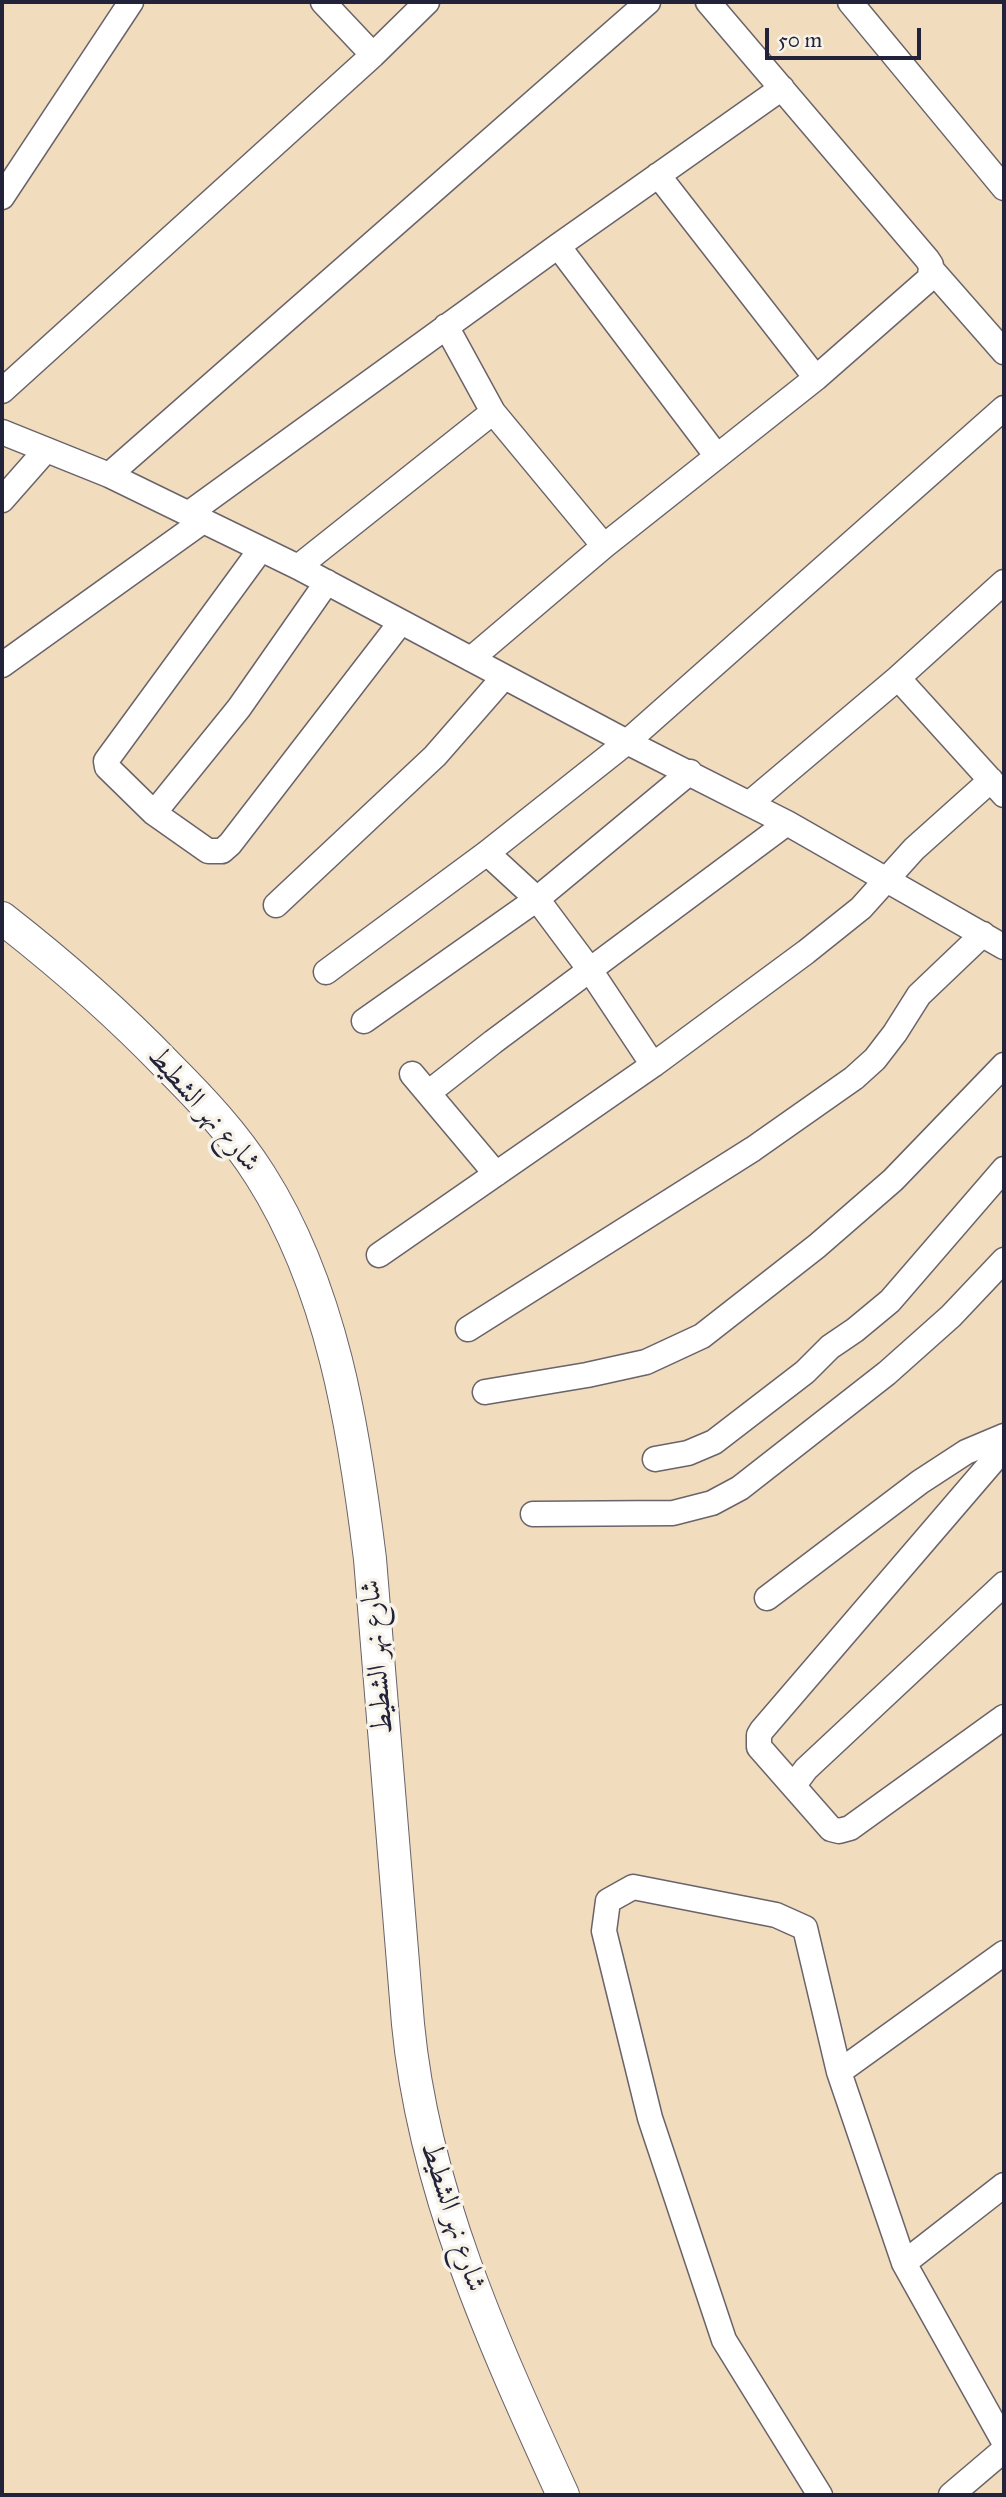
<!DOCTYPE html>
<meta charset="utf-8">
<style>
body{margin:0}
#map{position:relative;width:1006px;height:2497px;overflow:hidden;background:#f1ddbe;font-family:"IM FELL Great Primer",serif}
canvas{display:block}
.frame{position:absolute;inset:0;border:4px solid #22223b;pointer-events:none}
.scale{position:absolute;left:765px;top:28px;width:156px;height:32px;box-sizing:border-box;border:4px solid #22223b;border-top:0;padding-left:9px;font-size:21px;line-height:24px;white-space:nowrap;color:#22223b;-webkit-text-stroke:5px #f7f3e8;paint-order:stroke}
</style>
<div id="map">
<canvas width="1006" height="2497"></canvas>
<div class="frame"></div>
<div class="scale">50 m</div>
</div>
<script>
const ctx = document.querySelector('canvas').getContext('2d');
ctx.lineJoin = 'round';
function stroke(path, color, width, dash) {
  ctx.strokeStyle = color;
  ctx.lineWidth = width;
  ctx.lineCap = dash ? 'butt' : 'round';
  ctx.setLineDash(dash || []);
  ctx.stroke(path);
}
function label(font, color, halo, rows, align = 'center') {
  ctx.font = font + ' "IM FELL Great Primer",Amiri,serif';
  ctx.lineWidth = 7;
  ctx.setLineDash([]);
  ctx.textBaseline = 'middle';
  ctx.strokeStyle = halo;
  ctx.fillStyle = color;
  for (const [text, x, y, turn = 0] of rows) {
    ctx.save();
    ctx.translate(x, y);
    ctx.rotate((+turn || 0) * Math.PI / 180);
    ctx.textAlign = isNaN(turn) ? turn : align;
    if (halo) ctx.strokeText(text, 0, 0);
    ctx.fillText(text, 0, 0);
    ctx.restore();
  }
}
const minor = new Path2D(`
 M323,2L373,55
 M850,2L1004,188
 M658,175L816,378
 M2,197L131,2
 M558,246L716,455
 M932,270L1004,352
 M446,326L493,412L604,546
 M2,391L373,55L427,2
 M2,432L109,475L298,567L627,742L787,823L1004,947
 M109,475L648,2
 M2,500L46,450
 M188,514L558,246L782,88
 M261,549L106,761L107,767L154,813L208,851H222L230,844L401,622
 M298,567L493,412
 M471,659L604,546L816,378L930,278L931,265L927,259L708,2
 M2,665L203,521
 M898,678L1004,795
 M750,803L898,678L1004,582
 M154,813L239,708L327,582
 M487,853L537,899L590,970L653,1065
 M276,905L435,756L504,677
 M326,972L487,853L627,742L1004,408
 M364,1021L537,899L690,772
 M412,1074L496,1174
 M428,1093L493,1042L787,823
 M379,1255L653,1065L806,952L861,908L914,849L991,780
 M468,1329L753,1149L854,1078L875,1059L895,1033L919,995L983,934
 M485,1392L587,1375L646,1362L702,1336L817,1246L893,1180L1004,1065
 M1004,1448L762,1730L759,1735V1747L831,1829L839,1831L850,1828L1004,1717
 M655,1459L688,1453L714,1442L805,1372L830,1347L855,1330L890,1301L1004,1169
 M533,1514L673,1513L712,1503L740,1488L887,1373L951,1316L1004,1260
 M767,1598L920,1482L966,1452L1004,1436
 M794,1785L806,1769L1004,1584
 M839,2072L1004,1953
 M904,2263L1004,2185
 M820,2495L724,2340L650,2118L604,1931L608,1901L633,1887L776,1915L805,1928L839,2072L904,2263L1004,2442
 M951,2495L1004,2450`);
const major = new Path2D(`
 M2,918C61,964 116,1012 168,1066C202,1100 234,1134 260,1175C332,1288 354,1428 370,1559L408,2024C424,2191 494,2344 563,2495`);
stroke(minor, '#6a6369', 27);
stroke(major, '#6a6369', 34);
stroke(minor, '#fff', 24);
stroke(major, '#fff', 32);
label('28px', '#22223b', '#f7f3e8', [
 ["شارع نهر الشطيط",203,1110,49],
 ["شارع نهر الشطيط",378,1657,-95],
 ["شارع نهر الشطيط",452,2217,72]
]);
</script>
